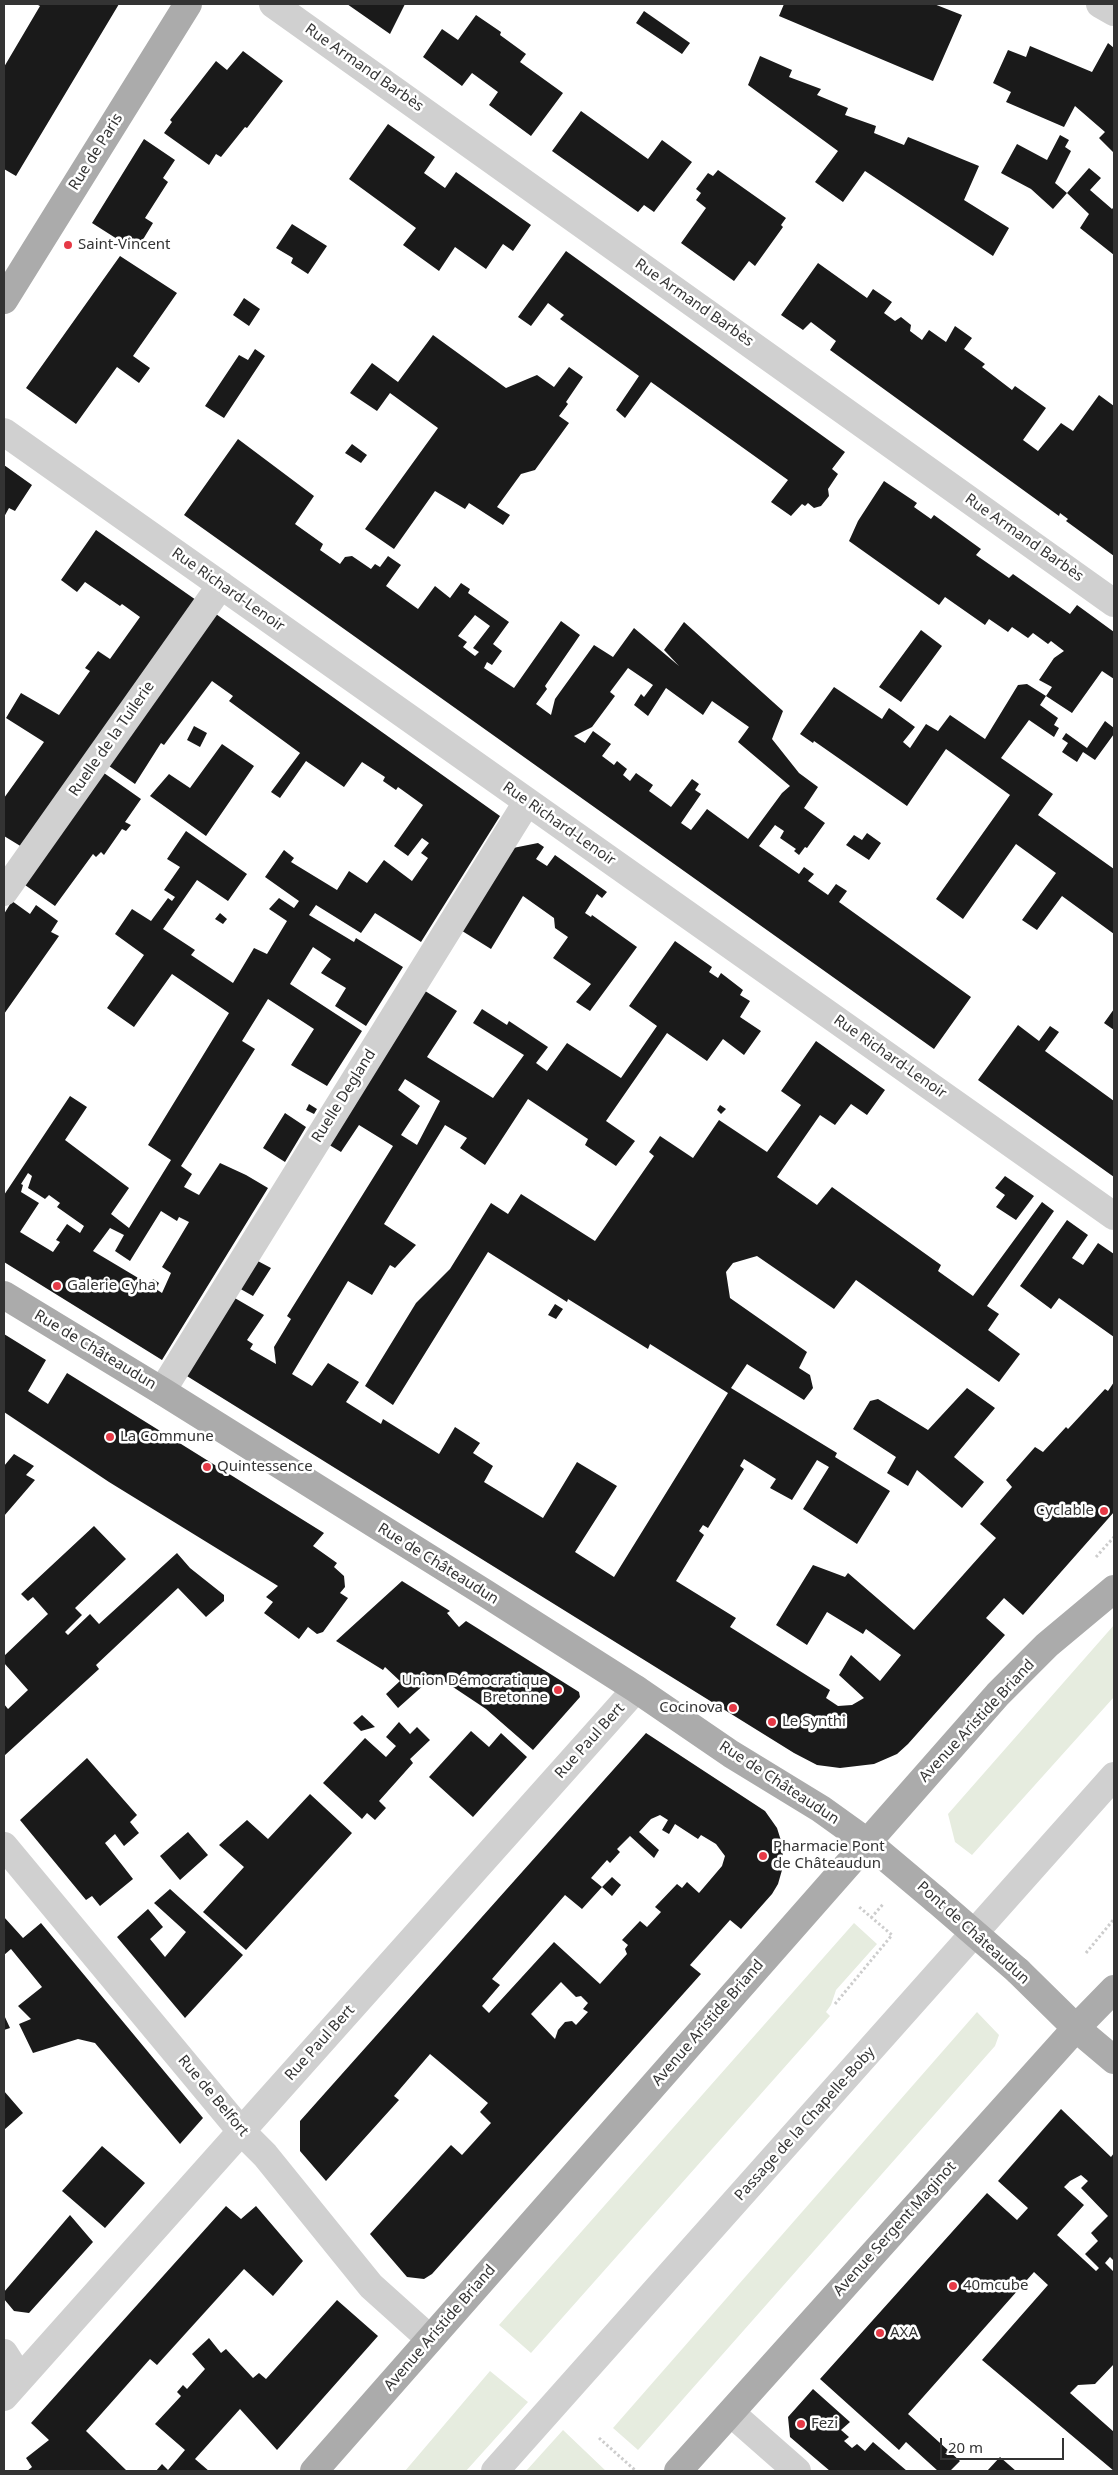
<!DOCTYPE html>
<meta charset="utf-8">
<style>
body{margin:0}
#map{position:relative;width:1118px;height:2475px;overflow:hidden;background:#fff;font-family:"Noto Sans",sans-serif}
canvas{display:block}
.frame{position:absolute;inset:0;border:5px solid #333;pointer-events:none}
.scale{position:absolute;left:940px;top:2438px;width:124px;height:22px;box-sizing:border-box;border:2px solid #333;border-top:0;padding-left:6px;font-size:15px;line-height:18px;white-space:nowrap;color:#333;-webkit-text-stroke:4px #fff;paint-order:stroke}
</style>
<div id="map">
<canvas width="1118" height="2475"></canvas>
<div class="frame"></div>
<div class="scale">20 m</div>
</div>
<script>
const ctx = document.querySelector('canvas').getContext('2d');
ctx.lineJoin = 'round';
function fill(path, color) {
  ctx.fillStyle = color;
  ctx.fill(path, 'evenodd');
}
function stroke(path, color, width, dash) {
  ctx.strokeStyle = color;
  ctx.lineWidth = width;
  ctx.lineCap = dash ? 'butt' : 'round';
  ctx.setLineDash(dash || []);
  ctx.stroke(path);
}
function label(font, color, halo, rows, align = 'center') {
  ctx.font = font + ' "Noto Sans",sans-serif';
  ctx.lineWidth = 5;
  ctx.setLineDash([]);
  ctx.textBaseline = 'middle';
  ctx.strokeStyle = halo;
  ctx.fillStyle = color;
  for (const [text, x, y, turn = 0] of rows) {
    ctx.save();
    ctx.translate(x, y);
    ctx.rotate((+turn || 0) * Math.PI / 180);
    ctx.textAlign = isNaN(turn) ? turn : align;
    if (halo) ctx.strokeText(text, 0, 0);
    ctx.fillText(text, 0, 0);
    ctx.restore();
  }
}
fill(new Path2D(`
 M1114,1625V1697L972,1855L955,1842L948,1814Z
 M854,1923L877,1944L836,1990L831,2005L826,2012L830,2016L531,2353L499,2325Z
 M977,2012L999,2035L995,2046L638,2450L613,2428Z
 M490,2371L528,2402L466,2471H405Z
 M563,2430L606,2471H526Z`), '#e6ecdf');
fill(new Path2D(`
 M36,4H119L16,176L4,169V67L40,6Z
 M347,4H405L390,34Z
 M784,4H934L962,15L933,81L779,16Z
 M644,11L690,43L682,54L636,23Z
 M476,15L501,32L500,35L526,54L520,62L563,93L531,136L489,105L498,92L472,73L462,86L423,57L442,29L458,40Z
 M1108,43L1114,48V153L1099,138L1105,132L1075,106L1064,127L1006,102L1011,92L993,83L1008,50L1026,57L1030,46L1092,72Z
 M243,51L283,81L247,128L245,127L221,157L216,154L209,165L164,133L172,122L170,120L216,61L227,70Z
 M760,56L792,70L789,77L821,89L817,95L848,108L845,115L876,126L874,133L904,145L908,137L979,166L964,200L1009,228L993,256L865,171L843,202L815,182L838,151L748,85Z
 M581,111L648,159L662,140L692,162L654,212L644,205L638,212L552,151Z
 M388,124L435,157L424,173L445,188L456,172L531,225L513,251L503,244L486,269L455,247L439,271L403,245L416,228L349,179Z
 M1060,135L1069,140L1065,147L1071,151L1055,183L1067,193L1053,209L1031,189L1001,173L1017,144L1047,160Z
 M144,139L175,160L163,178L168,182L145,218L153,223L136,251L92,223Z
 M1089,168L1101,178L1090,190L1112,209L1114,207V255L1080,228L1089,214L1067,193Z
 M718,170L786,218L781,225L783,227L755,266L749,261L734,281L681,243L706,208L696,200L701,193L696,189L708,173L713,176Z
 M292,224L327,246L308,274L291,263L293,258L276,248Z
 M566,251L845,452L832,469L838,474L828,489L829,496L821,506L814,508L808,503L805,506L802,504L791,516L771,502L788,480L651,382L625,418L616,410L639,376L560,319L564,315L548,303L531,326L518,317Z
 M120,256L177,293L133,356L150,368L139,383L117,367L76,424L26,388Z
 M818,263L867,298L873,289L892,302L884,313L895,321L901,317L911,325L910,331L922,340L929,330L946,342L955,326L972,338L964,349L985,364L982,367L1012,390L1015,386L1046,408L1023,440L1038,451L1061,423L1073,431L1099,395L1114,406V556L1066,521L1068,519L1060,513L1059,516L830,350L836,341L811,322L803,330L781,315Z
 M244,298L260,309L249,326L233,315Z
 M433,335L506,388L537,375L554,387L569,367L583,377L566,402L568,404L559,416L569,423L535,470L521,474L497,507L510,515L503,525L469,503L465,509L435,491L394,549L365,529L438,428L390,393L377,411L350,393L372,363L398,382Z
 M255,349L265,356L224,418L205,406L239,355L248,360Z
 M238,439L314,496L295,524L323,544L320,550L340,564L345,557L352,556L371,569L375,564L380,567L388,556L401,565L386,586L418,609L435,586L450,598L461,583L470,589L468,593L509,622L493,644L502,651L492,665L487,662L484,668L514,688L561,621L580,635L545,686L547,689L536,704L551,715L555,699L594,645L613,657L634,628L679,666L664,650L684,622L783,711L772,739L799,773L818,787L804,808L825,823L807,848L805,847L799,855L794,851L796,849L780,838L784,831L775,825L759,846L799,874L804,867L814,874L808,881L828,895L836,884L847,891L839,902L971,997L934,1049L184,515ZM475,615L490,626L473,648L479,652L475,656L463,647L467,642L458,636ZM628,668L653,685L644,697L641,694L634,705L648,716L666,688L703,715L712,701L749,727L738,742L790,786L782,793L748,839L707,809L691,830L681,823L701,794L695,790L699,784L692,779L671,807L649,791L653,785L636,773L630,781L623,775L627,769L617,761L614,765L602,756L611,744L593,731L585,743L574,736L592,727L615,696L610,692Z
 M352,444L367,455L361,463L345,453Z
 M4,465L32,485L15,511L9,508L4,517Z
 M884,481L917,503L914,507L931,519L934,515L981,549L976,555L1009,578L1013,574L1070,614L1077,605L1114,632V679L1102,671L1072,713L1046,696L1052,687L1039,680L1054,658L1064,651L1051,641L1048,644L1033,633L1028,638L1012,627L1008,632L989,619L985,625L945,597L939,605L849,541L858,521Z
 M96,530L196,600L22,847L4,836V798L44,742L6,718L21,693L59,715L90,671L85,668L98,651L110,659L140,617L122,604L120,606L85,582L77,592L61,580Z
 M216,614L500,816L421,942L375,913L361,933L316,905L309,915L354,942L356,938L403,967L366,1026L335,1006L346,988L321,973L331,959L313,947L290,984L362,1031L327,1086L291,1065L314,1029L268,999L242,1041L255,1049L181,1166L192,1174L184,1187L199,1195L220,1163L246,1175L268,1188L162,1360L4,1262V1195L70,1096L87,1107L65,1140L129,1188L111,1214L129,1228L171,1160L148,1145L229,1013L172,974L134,1027L107,1008L144,955L115,934L132,909L151,921L168,898L172,901L175,897L164,890L180,867L167,859L186,831L247,874L228,901L197,880L163,929L195,950L191,955L233,983L254,948L267,954L287,921L269,909L279,898L294,908L299,901L265,877L284,850L294,858L291,862L337,890L349,871L367,883L384,860L412,881L428,858L421,853L429,843L422,838L408,856L394,846L423,805L398,787L396,790L383,781L385,777L362,762L344,787L306,761L280,798L271,792L300,753L229,701L233,696L212,681L164,745L161,743L135,784L109,766ZM28,1173L32,1176L28,1188L45,1199L49,1195L60,1203L57,1207L84,1226L80,1233L67,1224L56,1240L60,1242L53,1252L20,1232L39,1203L21,1192L23,1185L21,1184ZM161,1211L177,1221L179,1217L189,1222L162,1267L171,1273L162,1293L156,1289L159,1283L153,1279L150,1285L93,1251L110,1228L124,1235L115,1251L130,1261Z
 M921,630L942,646L901,702L879,687Z
 M1027,684L1046,696L1040,705L1058,718L1054,725L1059,728L1054,737L1029,720L1001,758L1053,794L1038,815L1114,869V934L1062,896L1037,930L1022,920L1056,873L1016,844L963,919L936,899L1010,795L946,749L907,806L814,741L813,743L800,734L834,687L882,719L889,708L915,727L903,742L910,748L926,724L938,731L950,715L985,739L1018,685Z
 M1105,721L1114,728V734L1095,760L1083,752L1077,762L1062,752L1068,743L1062,739L1066,733L1087,748Z
 M194,726L207,733L200,747L187,740Z
 M222,744L254,766L206,836L150,796L169,774L190,788Z
 M104,773L141,799L125,822L131,825L126,831L122,829L104,855L101,852L96,857L93,854L55,906L25,885Z
 M867,833L881,843L869,860L846,845L854,835L862,840Z
 M538,843L544,847L536,859L547,866L555,855L607,892L602,898L597,894L585,913L591,917L592,915L637,947L590,1011L576,1002L591,984L553,958L568,937L555,928L554,918L523,896L491,949L459,929L508,849Z
 M12,901L30,914L36,905L58,921L51,932L59,936L4,1014V914Z
 M220,913L227,919L223,924L215,919Z
 M675,941L712,967L709,972L718,978L721,973L743,990L740,995L750,1001L740,1017L761,1031L744,1055L723,1039L707,1061L667,1033L606,1121L635,1141L616,1166L585,1145L588,1139L528,1099L485,1165L460,1148L467,1138L445,1125L384,1224L416,1245L395,1268L390,1265L372,1295L348,1281L292,1374L312,1386L328,1363L359,1382L346,1402L381,1424L383,1419L439,1454L455,1427L480,1443L473,1453L493,1466L484,1482L543,1518L577,1462L617,1486L575,1552L614,1577L728,1393L650,1344L648,1349L568,1299L567,1302L488,1252L393,1405L365,1386L416,1303L450,1269L491,1203L508,1214L521,1194L595,1241L654,1156L649,1152L660,1136L693,1158L719,1120L767,1152L801,1105L781,1091L816,1041L885,1090L867,1115L851,1104L835,1125L820,1115L777,1177L817,1205L832,1187L941,1265L938,1271L973,1296L1042,1202L1054,1211L987,1306L999,1314L988,1330L1020,1354L999,1382L856,1280L834,1309L757,1256L733,1263L726,1272L730,1298L807,1352L799,1368L810,1375L813,1388L804,1400L747,1364L731,1388L837,1453L835,1457L890,1491L857,1544L803,1509L829,1467L817,1460L792,1500L770,1488L776,1479L744,1459L740,1466L744,1469L708,1528L703,1525L699,1531L704,1535L676,1581L736,1618L730,1627L830,1690L826,1698L838,1706L852,1705L864,1698L839,1675L851,1655L880,1681L901,1655L866,1629L863,1634L827,1612L807,1645L776,1625L813,1565L845,1577L848,1573L914,1630L996,1538L980,1524L1012,1487L1006,1480L1035,1447L1043,1452L1066,1427L1068,1429L1105,1389L1108,1391L1114,1382V1512L1023,1615L1004,1598L986,1618L1005,1635L908,1744L897,1754L874,1764L840,1768L817,1765L794,1753L182,1373L233,1297L264,1315L247,1340L253,1344L250,1349L276,1364L274,1347L291,1319L287,1316L393,1146L359,1125L341,1152L326,1143L422,989L457,1011L427,1057L493,1098L524,1055L473,1023L482,1009L507,1025L509,1021L548,1047L536,1063L547,1071L567,1043L621,1078L657,1026L629,1006ZM405,1079L440,1101L417,1145L401,1135L420,1106L398,1090Z
 M1114,1009V1030L1104,1023Z
 M1018,1025L1039,1041L1050,1026L1059,1032L1045,1051L1114,1101V1177L978,1080Z
 M309,1104L317,1109L314,1114L306,1110Z
 M720,1105L726,1109L721,1114L717,1110Z
 M285,1113L306,1127L285,1162L263,1148Z
 M1005,1176L1034,1196L1016,1220L996,1207L1005,1195L995,1188Z
 M1067,1220L1088,1235L1072,1258L1083,1265L1098,1243L1114,1254V1337L1059,1298L1051,1309L1020,1286Z
 M254,1259L271,1268L253,1296L237,1287Z
 M555,1304L563,1309L556,1319L548,1315Z
 M4,1334L46,1360L28,1391L48,1404L67,1373L324,1533L313,1546L337,1563L334,1567L344,1576L345,1587L340,1593L348,1598L323,1632L317,1634L308,1627L299,1639L264,1613L273,1602L266,1597L278,1586L109,1482L4,1412Z
 M967,1388L995,1408L954,1457L984,1482L962,1508L917,1470L908,1486L887,1473L896,1457L853,1429L870,1401L878,1399L928,1430Z
 M14,1454L34,1466L26,1475L35,1480L4,1516V1466Z
 M94,1526L126,1559L75,1608L82,1615L65,1632L68,1635L90,1614L99,1624L177,1553L190,1568L224,1595V1601L206,1617L178,1588L96,1665L99,1669L4,1756V1704L8,1709L28,1690L4,1663V1656L48,1614L33,1597L28,1601L21,1594Z
 M402,1581L450,1611L447,1613L459,1627L466,1621L579,1692L580,1697L533,1750L486,1709L435,1675L398,1708L386,1694L400,1681L385,1667L383,1670L336,1641Z
 M362,1715L375,1727L361,1731L353,1723Z
 M399,1722L410,1734L417,1727L430,1740L410,1759L413,1763L379,1801L386,1808L375,1820L367,1813L362,1819L323,1783L365,1738L386,1757L396,1746L386,1737Z
 M471,1731L489,1747L501,1733L527,1757L473,1817L429,1777Z
 M646,1733L765,1811L777,1828L783,1847L782,1870L778,1884L772,1894L741,1929L730,1920L690,1965L701,1974L432,2274L424,2279L407,2277L370,2234L451,2145L462,2155L491,2123L480,2112L488,2103L430,2054L394,2096L399,2100L326,2181L300,2151V2121ZM660,1815L668,1820L662,1830L669,1834L675,1824L698,1839L701,1835L716,1844L725,1856L722,1866L699,1893L687,1882L682,1888L677,1884L655,1907L661,1912L647,1927L640,1921L622,1940L628,1945L625,1949L627,1954L600,1984L554,1942L489,2013L482,2006L500,1985L492,1979L565,1895L582,1909L602,1887L591,1878L607,1860L610,1863L620,1852L617,1849L630,1836L654,1858L659,1850L639,1832L651,1819ZM561,1982L576,1997L581,1996L588,2003L583,2009L588,2012L576,2025L572,2021L565,2022L558,2030L555,2039L531,2014Z
 M87,1758L137,1815L130,1822L139,1833L124,1846L115,1834L105,1843L133,1879L100,1906L92,1896L86,1900L20,1820Z
 M310,1794L352,1833L246,1950L203,1912L244,1867L219,1845L247,1820L268,1839Z
 M188,1832L208,1855L180,1880L160,1856Z
 M612,1877L621,1885L612,1896L602,1887Z
 M170,1889L243,1955L185,2018L117,1937L148,1909L163,1927L150,1939L165,1957L186,1932L154,1903Z
 M4,1917L23,1938L41,1923L203,2118L180,2144L95,2043L78,2039L33,2053L19,2024L31,2019L18,2006L42,1987L11,1949L4,1955Z
 M4,2015L10,2028L4,2030Z
 M4,2091L23,2113L4,2130Z
 M1061,2109L1111,2157L1114,2153V2261L1110,2257L1105,2263L1114,2272V2364L1095,2384L1078,2385L1070,2393L1114,2432V2471L982,2360L1048,2285L1034,2272L908,2414L960,2461L950,2471H938L906,2442L899,2450L820,2379L987,2193L1017,2220L1028,2208L998,2181ZM1081,2175L1088,2181L1081,2188L1108,2216L1091,2233L1098,2241L1085,2254L1099,2268L1096,2271L1057,2235L1084,2205L1064,2187L1070,2181Z
 M102,2146L145,2183L105,2228L62,2191Z
 M226,2206L241,2219L256,2206L303,2261L273,2296L244,2269L157,2365L150,2359L86,2431L127,2471H27L32,2467L26,2458L49,2440L31,2423Z
 M70,2215L93,2242L29,2313L14,2311L4,2299V2292Z
 M337,2300L378,2336L277,2450L240,2409L195,2459L209,2471H156L162,2464L168,2470L185,2450L155,2424L181,2396L177,2392L183,2385L187,2389L205,2369L192,2354L209,2338L221,2353L226,2349L253,2378L259,2373L266,2379Z
 M813,2389L850,2422L841,2430L849,2437L844,2441L852,2448L857,2444L865,2451L873,2442L907,2471H830L790,2437L788,2417Z
 M1000,2457L1016,2471H987Z`), '#1a1a1a');
stroke(new Path2D(`
 M1096,1557L1114,1537
 M871,1918L884,1903
 M1086,1953L1114,1919
 M835,2004L892,1935L858,1906
 M599,2438L636,2471`), '#cdcdcd', 3, [2.5, 2.5]);
stroke(new Path2D(`
 M273,4L1114,603
 M1100,4L1114,12
 M4,432L1114,1216
 M4,892L221,585
 M162,1391L527,802
 M4,1846L241,2131L265,2155L371,2286L430,2339
 M4,2353L20,2378
 M4,2397L636,1689
 M731,2413L797,2471
 M495,2471L1114,1776`), '#d0d0d0', 28);
stroke(new Path2D(`
 M4,300L188,4
 M4,1295L162,1391L485,1593L636,1689L731,1754L821,1809L867,1842L936,1900
 M1018,1971L1076,2028L1114,2060
 M314,2471L998,1694L1047,1645L1114,1589
 M678,2471L1076,2028L1114,1989`), '#ababab', 28);
stroke(new Path2D(`
 M936,1900L1018,1971`), '#ababab', 28);
for (const [x, y, r, color] of [
 [68,245,5,"#e63946"],
 [57,1286,5,"#e63946"],
 [110,1437,5,"#e63946"],
 [207,1467,5,"#e63946"],
 [1104,1511,5,"#e63946"],
 [558,1690,5,"#e63946"],
 [733,1708,5,"#e63946"],
 [772,1722,5,"#e63946"],
 [763,1856,5,"#e63946"],
 [953,2286,5,"#e63946"],
 [880,2333,5,"#e63946"],
 [801,2424,5,"#e63946"]
]) {
  const dot = new Path2D();
  dot.arc(x, y, r, 0, 2 * Math.PI);
  ctx.fillStyle = color;
  ctx.fill(dot);
  stroke(dot, '#fff', 2);
}
label('15px', '#333', '#fff', [
 ["Rue Armand Barbès",364,68,35],
 ["Rue de Paris",96,152,-58],
 ["Rue Armand Barbès",694,303,35],
 ["Rue Armand Barbès",1024,538,35],
 ["Rue Richard-Lenoir",228,590,35],
 ["Ruelle de la Tuilerie",112,739,-55],
 ["Rue Richard-Lenoir",559,824,35],
 ["Rue Richard-Lenoir",890,1057,35],
 ["Ruelle Degland",344,1096,-58],
 ["Rue de Châteaudun",95,1350,31],
 ["Rue de Châteaudun",438,1564,32],
 ["Avenue Aristide Briand",977,1721,-47],
 ["Rue Paul Bert",590,1741,-48],
 ["Rue de Châteaudun",779,1783,33],
 ["Pont de Châteaudun",973,1933,42],
 ["Avenue Aristide Briand",708,2023,-49],
 ["Rue Paul Bert",320,2043,-48],
 ["Rue de Belfort",213,2096,50],
 ["Passage de la Chapelle-Boby",805,2124,-48],
 ["Avenue Sergent Maginot",895,2229,-48],
 ["Avenue Aristide Briand",440,2328,-49]
]);
label('15px', '#333', '#fff', [
 ["Saint-Vincent",78,245],
 ["Galerie Cyha",67,1286],
 ["La Commune",120,1437],
 ["Quintessence",217,1467],
 ["Cyclable",1094,1511,"right"],
 ["Union Démocratique",548,1681,"right"],
 ["Bretonne",548,1698,"right"],
 ["Cocinova",723,1708,"right"],
 ["Le Synthi",782,1722],
 ["Pharmacie Pont",773,1847],
 ["de Châteaudun",773,1864],
 ["40mcube",963,2286],
 ["AXA",890,2333],
 ["Fezi",811,2424]
], 'left');
</script>
